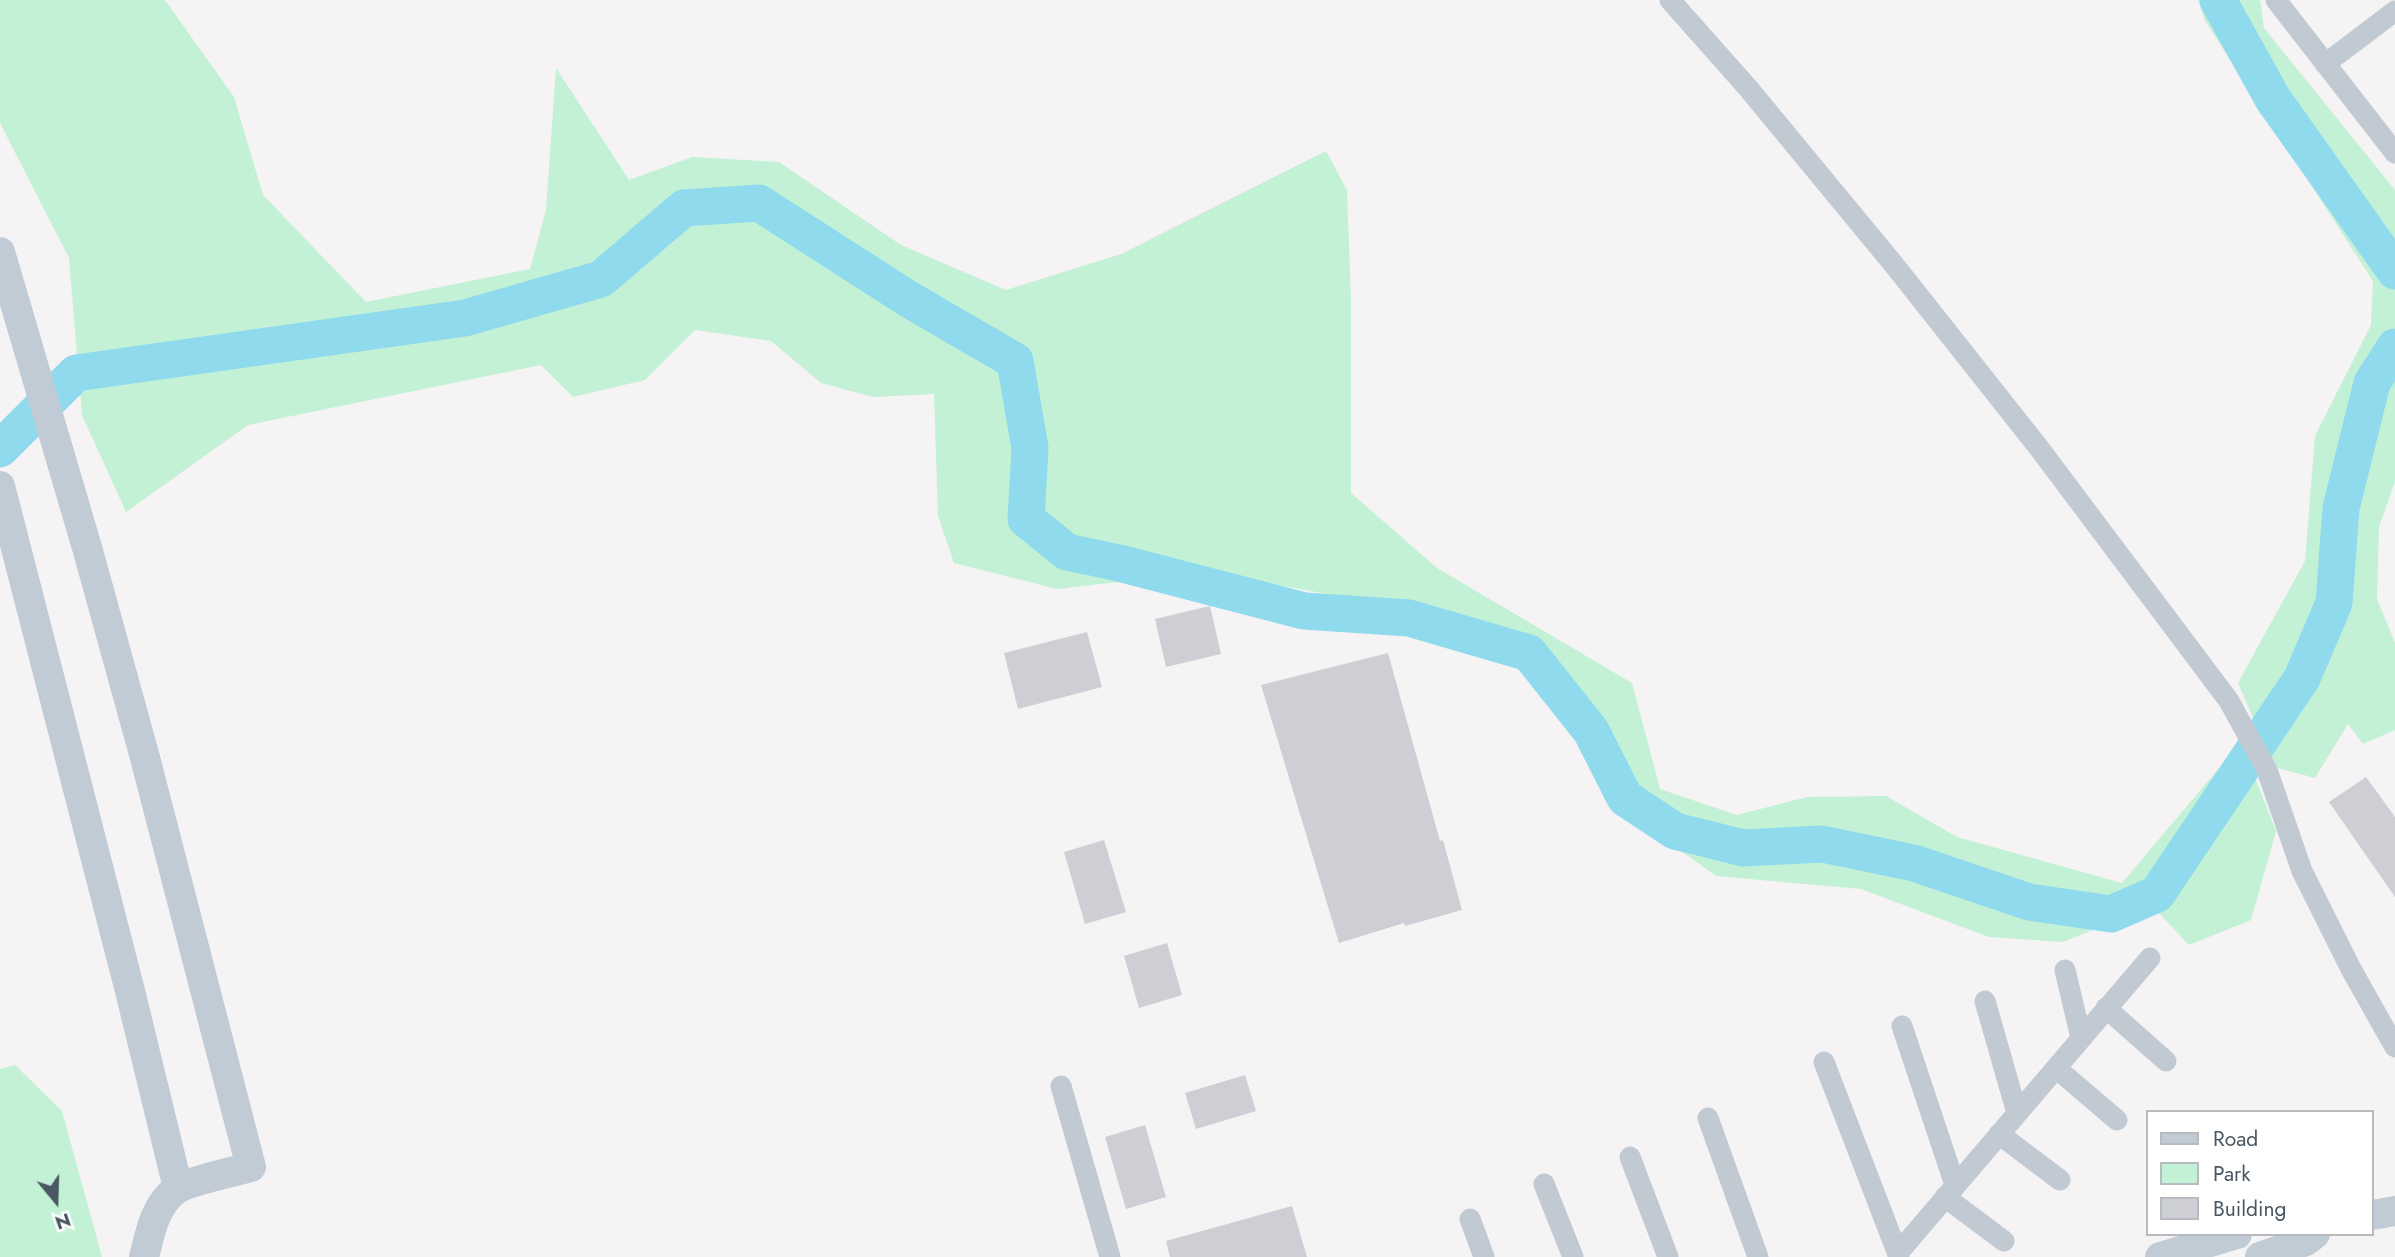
<!DOCTYPE html>
<style>
body{margin:0}
#map{position:relative;width:2395px;height:1257px;overflow:hidden;background:#f5f3f3;font-family:Jost,sans-serif}
canvas{display:block}
.legend{position:absolute;left:2146px;top:1110px;width:228px;height:126px;box-sizing:border-box;background:#fff;border:2px solid #b7bbc0;margin:0;padding:9px 12px;list-style:none;font-size:21px;color:#4a5661}
.legend li{display:flex;align-items:center;gap:14px;height:35px}
.legend b{width:35px;border:2px solid #b7bbc0}
.north{position:absolute;left:21px;top:1166px;width:70px;height:70px;-webkit-text-stroke:5px #fff;paint-order:stroke;rotate:161deg;font-size:19px;font-weight:700;line-height:28px;text-align:center;color:#4a5661}
.north::after{content:'';display:block;margin:auto;width:24px;height:32px;background:#4a5661;clip-path:polygon(50% 0,100% 100%,50% 72%,0 100%)}
</style>
<div id="map">
<canvas width="2395" height="1257"></canvas>
<ul class="legend">
<li><b style="height:9px;background:#c1cbd6"></b>Road</li>
<li><b style="height:19px;background:#c3f1d5"></b>Park</li>
<li><b style="height:19px;background:#cdcfd5"></b>Building</li>
</ul>
<div class="north">N</div>
</div>
<script>
const ctx = document.querySelector('canvas').getContext('2d');
ctx.lineJoin = 'round';
function fill(path, color) {
  ctx.fillStyle = color;
  ctx.fill(path, 'evenodd');
}
function stroke(path, color, width, dash) {
  ctx.strokeStyle = color;
  ctx.lineWidth = width;
  ctx.lineCap = dash ? 'butt' : 'round';
  ctx.setLineDash(dash || []);
  ctx.stroke(path);
}
fill(new Path2D(`
 M0,0H165L234,97L263,195L366,302L530,269L546,210L556,68L629,180L692,157L779,162L901,245L1006,290L1121,254L1326,151L1347,190L1351,300V493L1437,568L1632,683L1660,789L1737,815L1807,797L1886,796L1957,837L2122,883L2219,768L2254,775L2276,831L2251,920L2189,945L2158,912H2140L2062,942L1989,937L1861,889L1716,876L1628,813L1605,720L1536,647L1466,624L1339,596L1204,572L1057,589L954,563L938,516L934,394L873,397L821,383L771,341L695,330L645,380L573,397L541,365L248,425L126,512L82,415L69,258L0,123Z
 M2198,0H2260L2264,28L2395,190V482L2379,527L2377,599L2395,643V730L2363,744L2348,724L2315,778L2274,767L2238,683L2305,561L2315,436L2371,325L2373,281L2205,21Z
 M15,1065L62,1111L102,1257H0V1069Z`), '#c3f1d5');
stroke(new Path2D(`
 M2218,0L2273,99L2395,271
 M0,449L76,373L465,318L601,279L684,208L759,203L910,300L1015,361L1030,448L1026,519L1067,552L1119,563L1304,611L1409,618L1529,653L1591,731L1625,798L1675,831L1743,848L1822,844L1914,863L2029,902L2111,914L2157,894L2302,678L2334,603L2341,508L2372,383L2395,347`), '#90daee', 37);
fill(new Path2D(`
 M1210,606L1221,654L1166,667L1155,619Z
 M1087,632L1102,687L1018,709L1004,653Z
 M1388,653L1440,841L1443,840L1462,910L1405,926L1404,923L1339,943L1261,685Z
 M2366,777L2395,817V897L2329,802Z
 M1104,840L1126,912L1085,924L1064,852Z
 M1167,943L1182,995L1139,1008L1124,956Z
 M1245,1075L1256,1111L1196,1129L1185,1093Z
 M1145,1125L1166,1197L1126,1209L1105,1137Z
 M1292,1206L1307,1257H1170L1166,1241Z`), '#cdcfd5');
stroke(new Path2D(`
 M1670,0L1748,88L1895,266L2039,448L2229,701L2267,770L2302,871L2351,969L2395,1047
 M2276,0L2395,153
 M2325,64L2395,11
 M2065,970L2081,1038
 M1985,1001L2017,1113
 M2106,1008L2166,1061
 M1902,1026L1955,1185
 M1824,1062L1899,1257
 M2056,1068L2117,1120
 M1061,1086L1110,1257
 M1708,1118L1758,1257
 M1999,1134L2060,1180
 M1630,1157L1668,1257
 M1544,1184L1573,1257
 M1945,1197L2004,1241
 M1470,1219L1484,1257
 M1898,1253L2150,958`), '#c1cad2', 21);
stroke(new Path2D(`
 M0,252L88,551L144,754L251,1167C236,1171 187,1182 177,1189C155,1204 150,1233 144,1257
 M0,486L130,991L178,1188
 M2372,1215L2395,1211
 M2160,1257L2237,1234
 M2260,1257L2306,1241L2315,1234`), '#c1cbd6', 30);
</script>
